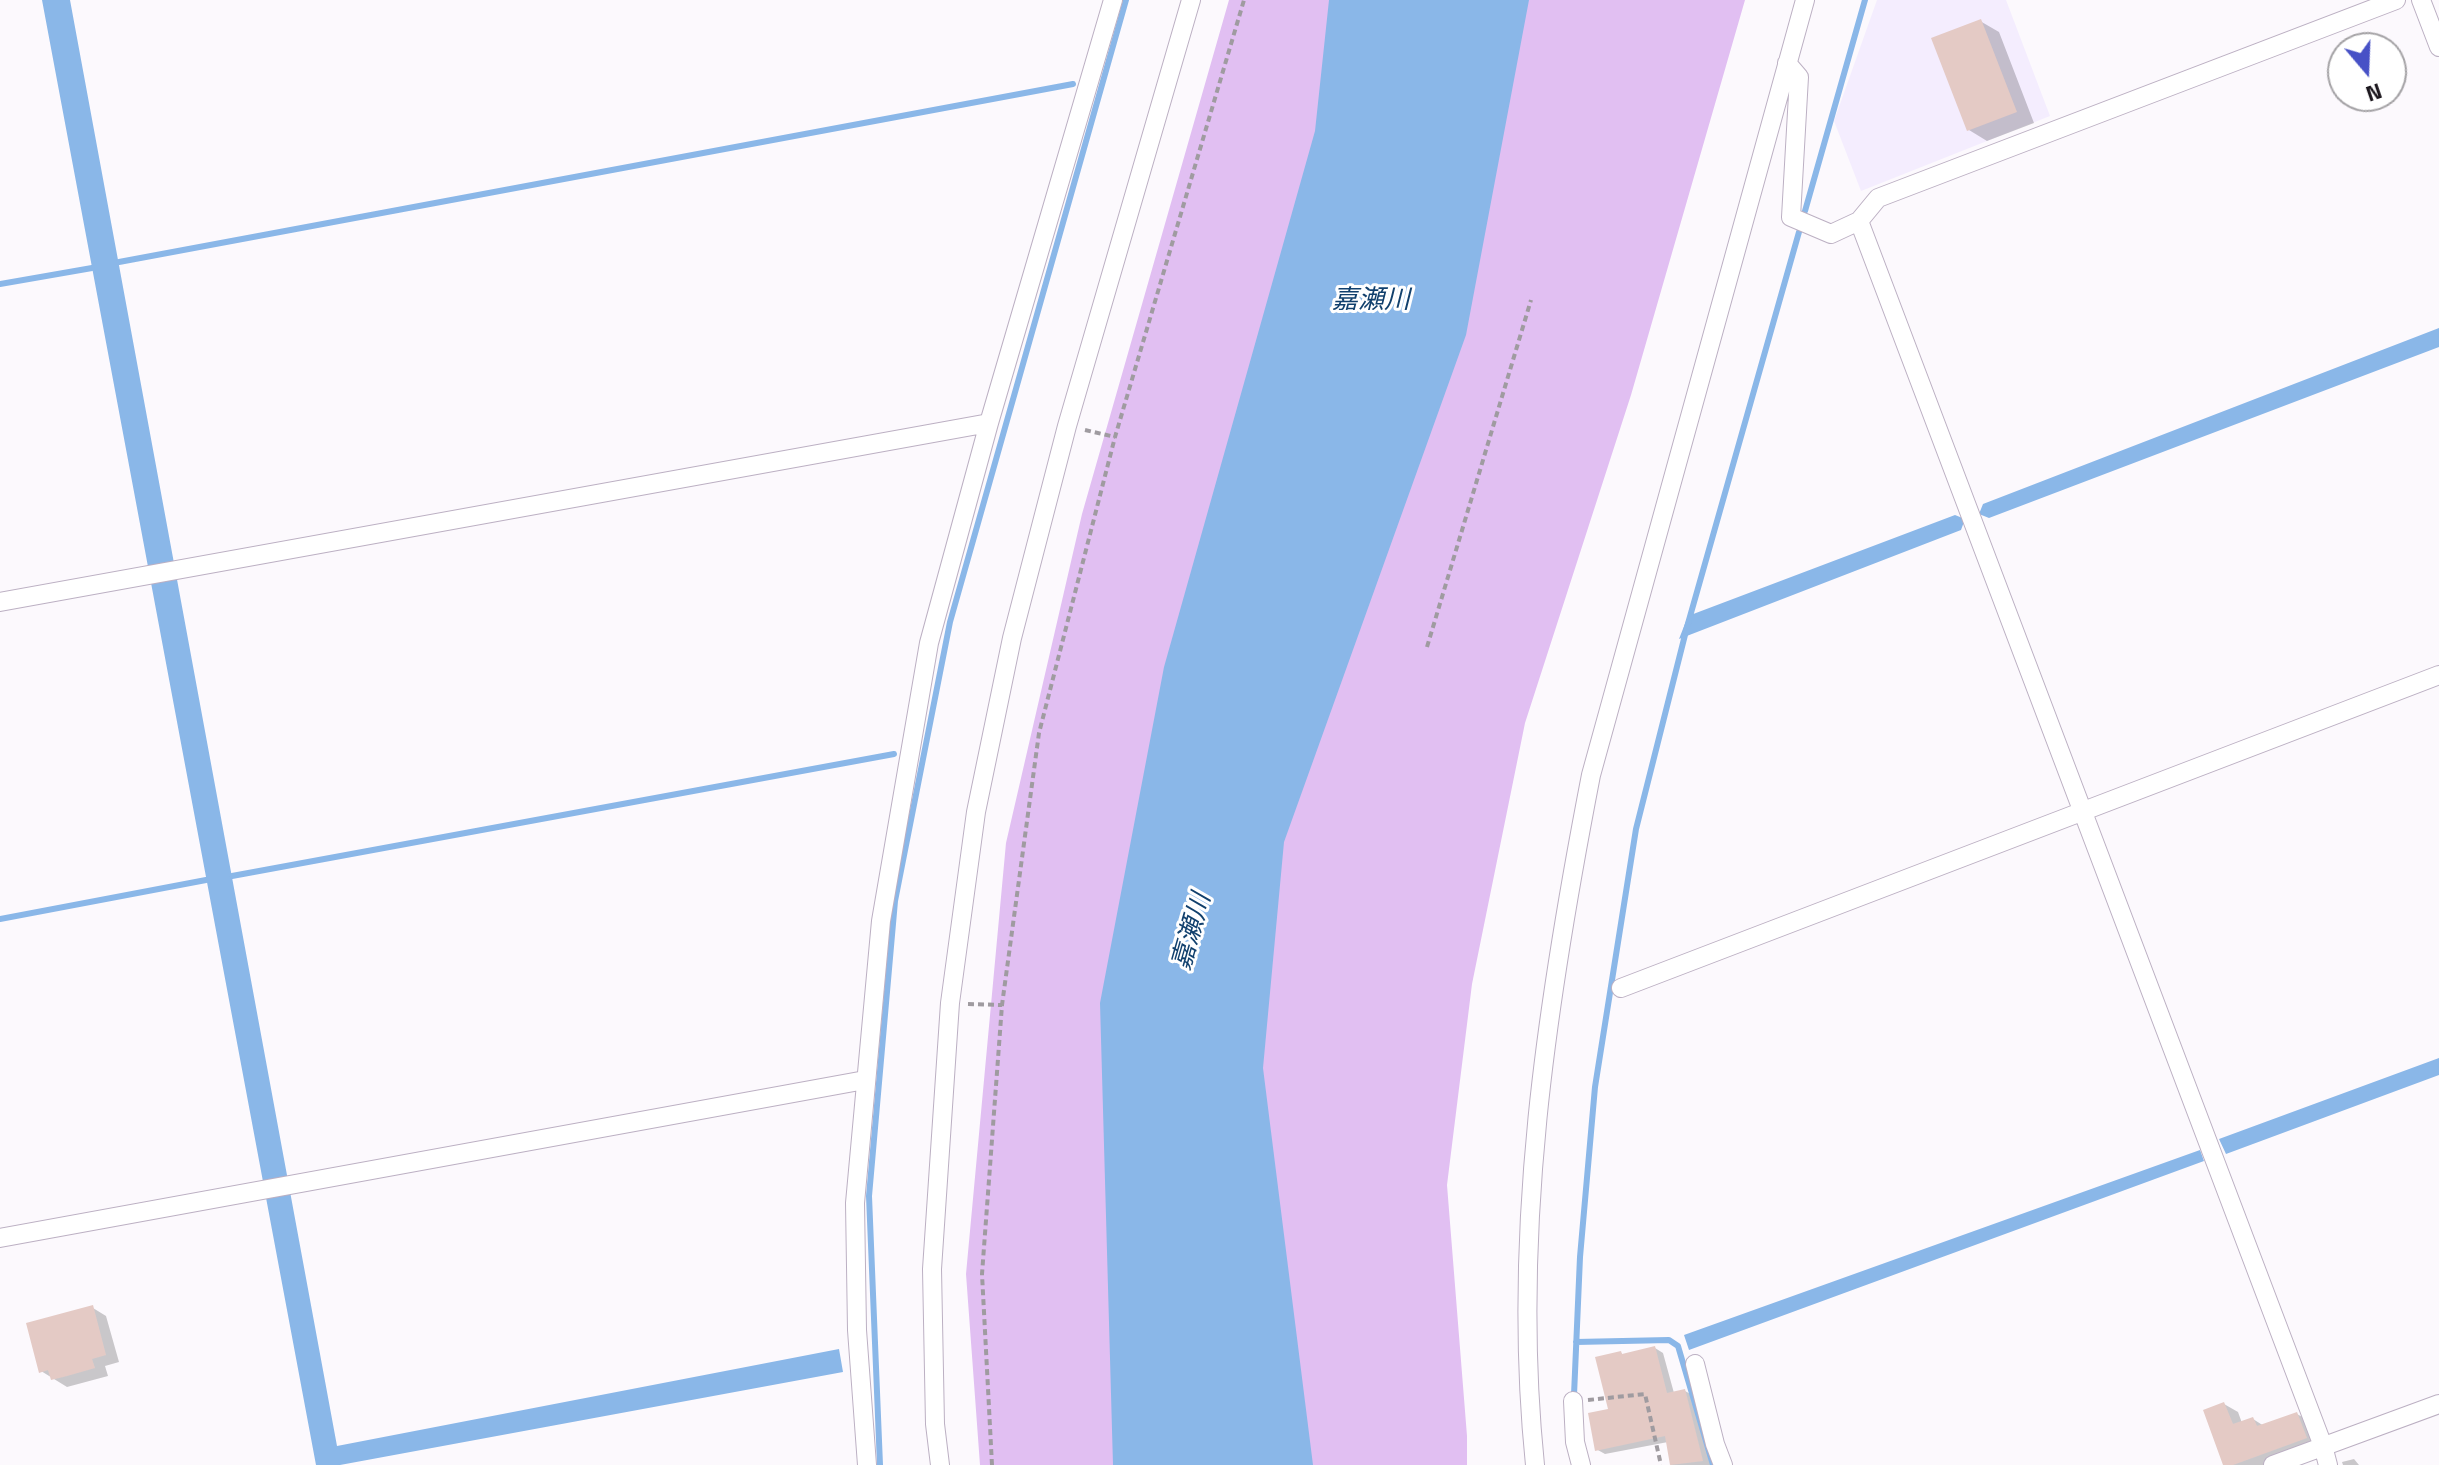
<!DOCTYPE html>
<meta charset="utf-8">
<style>
body{margin:0}
#map{position:relative;width:2439px;height:1465px;overflow:hidden;background:#fcf9fd;font-family:"Titillium Web",sans-serif}
canvas{display:block}
.north{position:absolute;left:2327px;top:32px;width:80px;height:80px;box-sizing:border-box;background:#fff;border:2px solid #a4a2a5;border-radius:50%;rotate:161deg;font-size:22px;font-weight:700;line-height:32px;text-align:center;color:#1b161d}
.north::after{content:'';display:block;margin:auto;width:28px;height:36px;background:#4751c6;clip-path:polygon(50% 0,100% 100%,50% 72%,0 100%)}
</style>
<div id="map">
<canvas width="2439" height="1465"></canvas>
<div class="north">N</div>
</div>
<script>
const ctx = document.querySelector('canvas').getContext('2d');
ctx.lineJoin = 'round';
function fill(path, color) {
  ctx.fillStyle = color;
  ctx.fill(path, 'evenodd');
}
function stroke(path, color, width, dash) {
  ctx.strokeStyle = color;
  ctx.lineWidth = width;
  ctx.lineCap = dash ? 'butt' : 'round';
  ctx.setLineDash(dash || []);
  ctx.stroke(path);
}
function label(font, color, halo, rows, align = 'center') {
  ctx.font = font + ' "Titillium Web","Noto Sans JP",sans-serif';
  ctx.lineWidth = 6;
  ctx.setLineDash([]);
  ctx.textBaseline = 'middle';
  ctx.strokeStyle = halo;
  ctx.fillStyle = color;
  for (const [text, x, y, turn = 0] of rows) {
    ctx.save();
    ctx.translate(x, y);
    ctx.rotate((+turn || 0) * Math.PI / 180);
    ctx.textAlign = isNaN(turn) ? turn : align;
    if (halo) ctx.strokeText(text, 0, 0);
    ctx.fillText(text, 0, 0);
    ctx.restore();
  }
}
fill(new Path2D(`
 M1877,0H2006L2050,116L1861,191L1834,121Z`), '#f4edfe');
fill(new Path2D(`
 M1229,0H1361L1140,1465H980L966,1274L1006,843L1082,514Z
 M1500,0H1745L1631,395L1525,723L1472,984L1447,1185L1467,1436V1465H1287L1242,1066L1273,816Z`), '#e1bff2');
fill(new Path2D(`
 M42,0H70L337,1446L839,1349L843,1372L340,1465H316Z
 M1329,0H1529L1466,335L1284,842L1263,1068L1313,1465H1113L1100,1003L1164,667L1315,131Z
 M2439,328V347L1989,518L1979,514L1983,504Z
 M1955,515L1965,519L1961,530L1679,639L1688,616Z
 M2439,1058V1075L2226,1154L2219,1139Z
 M2200,1150L2204,1161L1689,1350L1684,1335Z`), '#8ab7e8');
fill(new Path2D(`
 M1980,21L1999,32L2034,123L1987,141L1969,130Z
 M93,1308L106,1316L119,1362L105,1366L108,1376L67,1387L41,1371Z
 M1655,1348L1663,1353L1674,1393L1685,1391L1694,1396L1711,1465H1671L1668,1442L1605,1454L1596,1449L1610,1410L1621,1353L1625,1356Z
 M2224,1404L2238,1412L2242,1423L2253,1419L2264,1426L2297,1414L2311,1422L2319,1445L2266,1465H2225Z
 M2354,1459L2359,1465H2343L2342,1462Z`), '#0003');
stroke(new Path2D(`
 M1805,211L1865,0
 M119,262L1073,84
 M0,284L92,268
 M232,876L894,754
 M0,919L206,880
 M1576,1342L1669,1340L1678,1346L1713,1465
 M1574,1395L1580,1257L1595,1087L1636,829L1687,627L1799,232
 M880,1465L869,1196L895,901L950,622L1126,0`), '#8ab7e8', 6);
fill(new Path2D(`
 M1981,19L2017,112L1967,131L1931,38Z
 M93,1305L106,1355L92,1359L95,1368L67,1376L51,1380L48,1370L39,1373L26,1323Z
 M1655,1346L1667,1393L1685,1389L1703,1461L1670,1465L1665,1436L1595,1451L1588,1413L1608,1409L1595,1357L1621,1351L1622,1354Z
 M2224,1402L2233,1424L2253,1417L2257,1426L2297,1412L2307,1438L2233,1465H2223L2203,1410Z`), '#e4cac5');
const minor = new Path2D(`
 M2421,0L2439,47
 M1787,63L1799,77L1791,217L1831,234L1859,221L1878,198L2396,0
 M1859,221L2323,1446L2328,1465
 M0,602L989,423
 M1621,988L2439,675
 M0,1238L865,1080
 M1695,1364L1715,1444L1723,1465
 M1573,1401L1575,1442L1581,1465
 M867,1465L857,1330L855,1203L881,921L929,643L989,423L1113,0
 M940,1465L935,1424L932,1269L950,1003L976,812L1012,638L1067,426L1191,0
 M1535,1465C1511,1233 1547,1002 1591,775L1805,0
 M2273,1465L2439,1404`);
stroke(minor, '#bcb0c3', 20);
stroke(new Path2D(`
 M1085,430L1115,437
 M1427,647L1531,300
 M968,1004L1002,1005
 M1588,1400L1645,1394L1661,1465
 M992,1465L982,1274L1002,1005L1039,733L1115,437L1244,0`), '#9f9ba0', 4, [6, 4]);
stroke(minor, '#fff', 18);
label('italic 26px', '#11406d', '#fff', [
 ["嘉瀬川",1371,302],
 ["嘉瀬川",1193,932,-74]
]);
</script>
